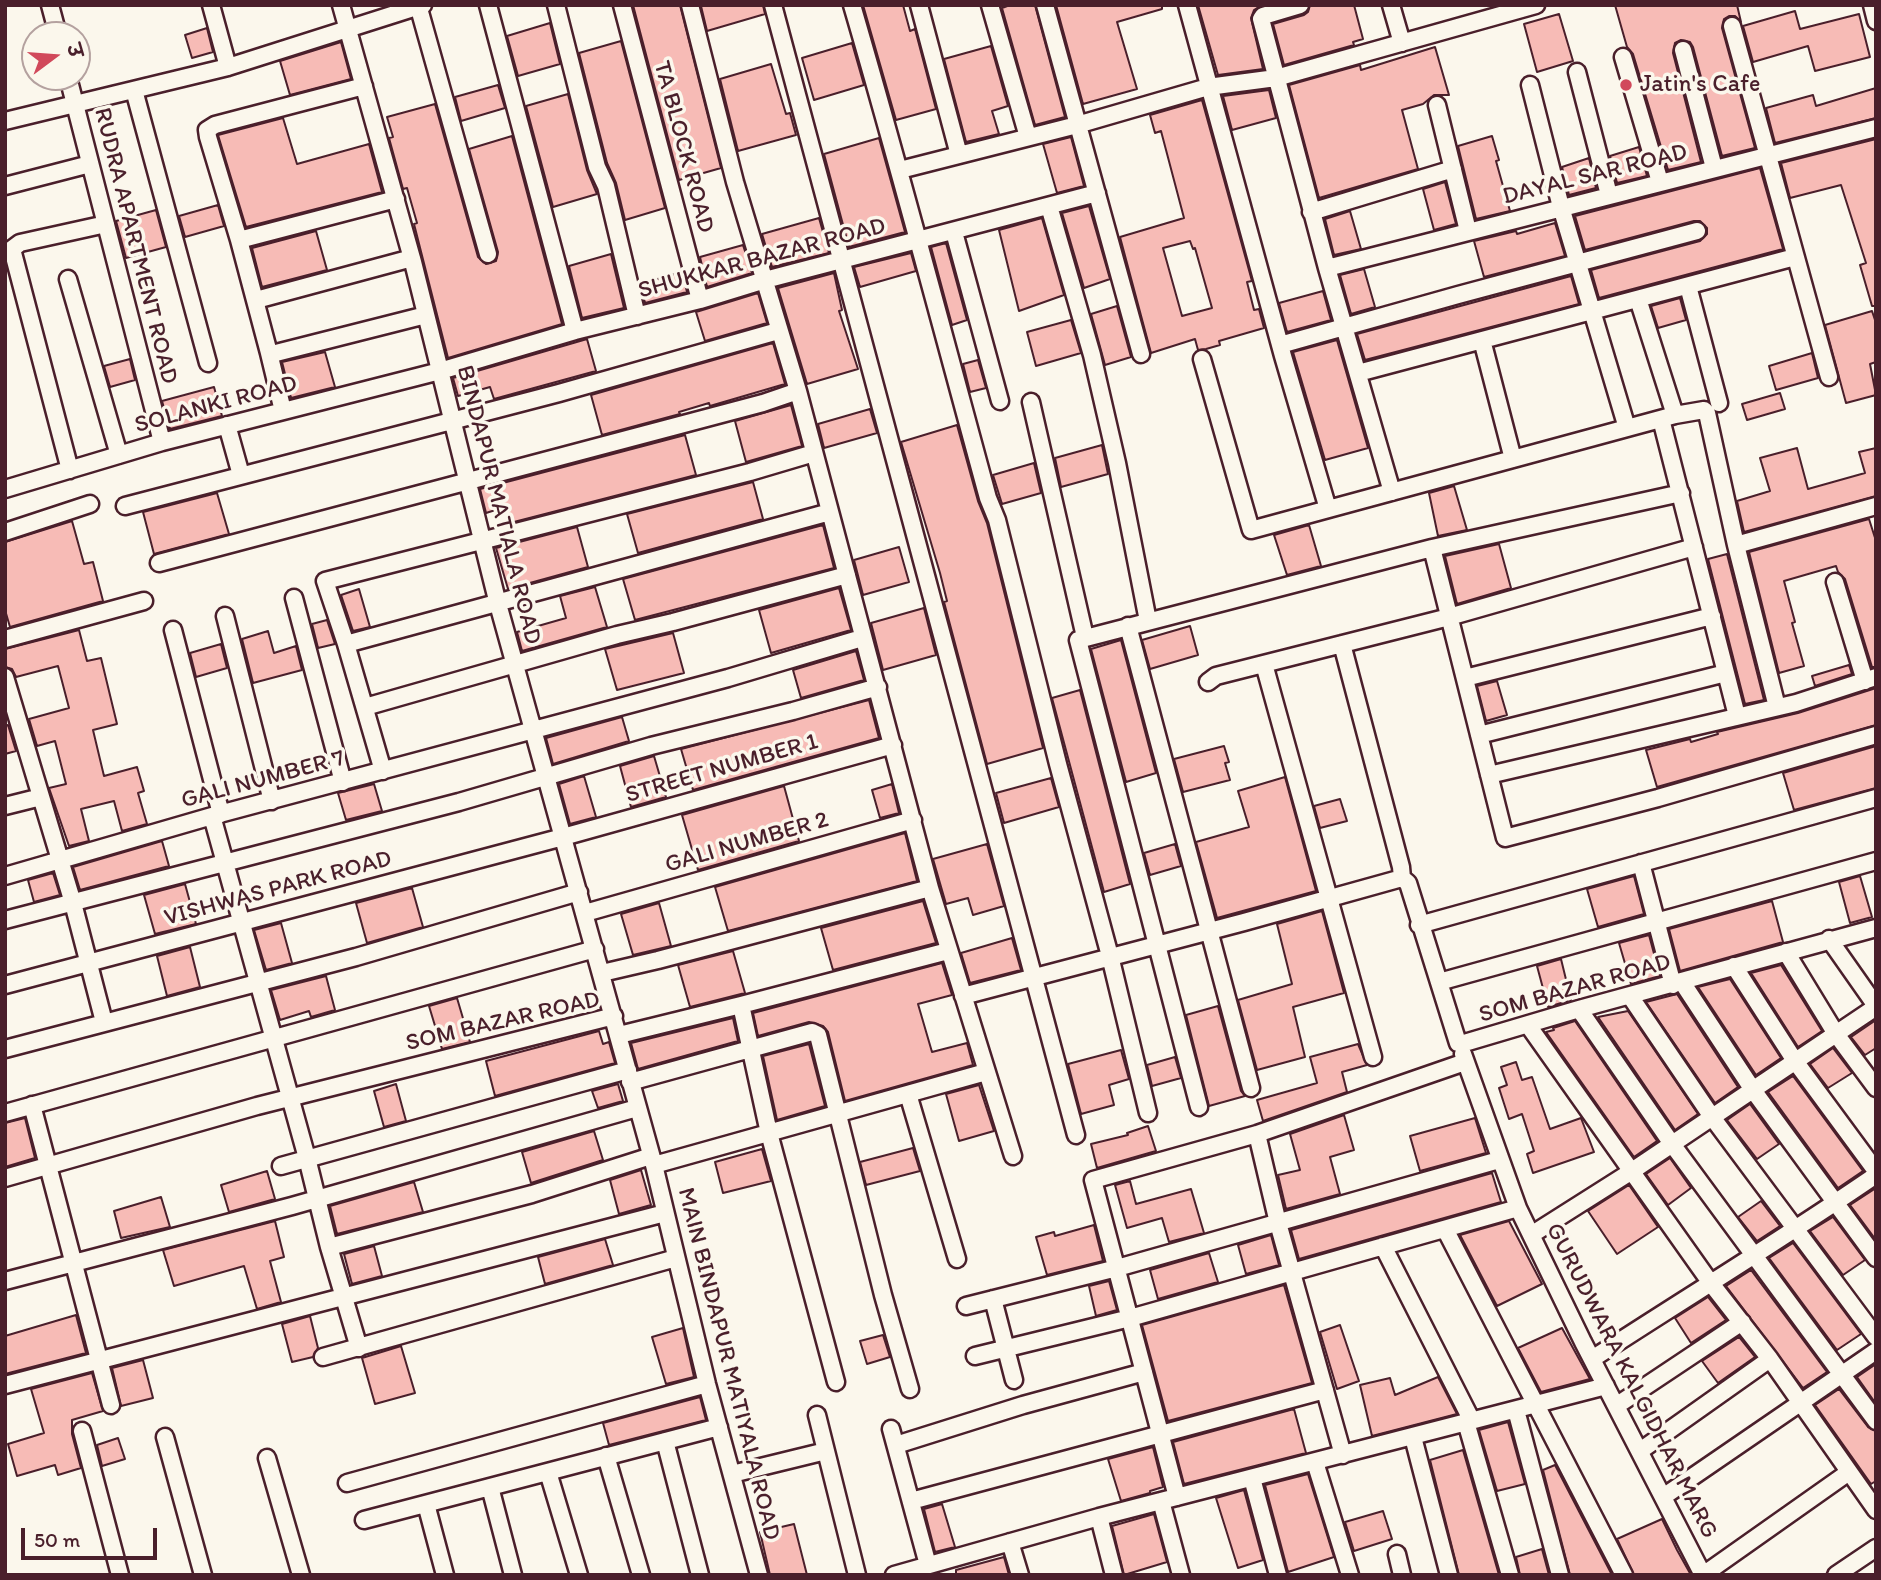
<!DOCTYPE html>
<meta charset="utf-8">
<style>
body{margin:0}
#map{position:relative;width:1881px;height:1580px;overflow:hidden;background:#fbf7ec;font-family:Itim,"Playpen Sans Deva",sans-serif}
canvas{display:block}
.frame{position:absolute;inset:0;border:7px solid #4a1f2b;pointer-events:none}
.north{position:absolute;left:21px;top:21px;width:70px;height:70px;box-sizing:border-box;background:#fbf7ec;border:2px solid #b4a19f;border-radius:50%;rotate:74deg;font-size:19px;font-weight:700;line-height:28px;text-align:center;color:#4a1f2b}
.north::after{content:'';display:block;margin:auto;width:24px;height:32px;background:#d1495b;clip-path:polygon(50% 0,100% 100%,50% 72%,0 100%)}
.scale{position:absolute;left:21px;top:1528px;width:136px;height:32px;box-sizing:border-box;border:4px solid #4a1f2b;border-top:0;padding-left:9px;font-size:21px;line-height:24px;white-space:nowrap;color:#4a1f2b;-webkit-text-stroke:5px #fbf7ec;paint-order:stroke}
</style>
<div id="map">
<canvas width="1881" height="1580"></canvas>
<div class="frame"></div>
<div class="north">उ</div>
<div class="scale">50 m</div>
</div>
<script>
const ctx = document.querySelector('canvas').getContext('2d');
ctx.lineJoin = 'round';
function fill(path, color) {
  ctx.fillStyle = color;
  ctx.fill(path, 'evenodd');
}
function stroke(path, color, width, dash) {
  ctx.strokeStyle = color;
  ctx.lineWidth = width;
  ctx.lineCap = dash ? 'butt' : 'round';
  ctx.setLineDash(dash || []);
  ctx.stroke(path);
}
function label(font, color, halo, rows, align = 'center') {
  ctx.font = font + ' Itim,sans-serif';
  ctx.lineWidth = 7;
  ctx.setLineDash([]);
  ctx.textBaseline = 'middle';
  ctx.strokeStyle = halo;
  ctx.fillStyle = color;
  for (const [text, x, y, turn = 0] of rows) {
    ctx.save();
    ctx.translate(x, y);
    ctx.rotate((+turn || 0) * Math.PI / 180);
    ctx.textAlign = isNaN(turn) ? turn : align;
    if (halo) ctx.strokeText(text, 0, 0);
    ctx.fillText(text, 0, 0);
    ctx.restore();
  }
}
const building = new Path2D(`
 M633,5H680L721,168L679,180Z
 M763,5L765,14L707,31L701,6Z
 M863,5H903L910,31L915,29L936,109L896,120Z
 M1010,5H1035L1065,117L1035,125L1002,8Z
 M1056,5H1162V9L1117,22L1137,89L1083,104Z
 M1198,5H1262L1254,10L1251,18L1263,69L1218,75Z
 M1310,5H1354L1363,39L1353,42L1354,45L1284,65L1273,24L1304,15L1308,12Z
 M1615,5H1737L1741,22L1735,16H1729L1724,19L1722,28L1755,148L1722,156L1693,47L1690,42L1681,40L1675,43L1673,53L1701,162L1668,170L1633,54L1627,47Z
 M1795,11L1800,29L1859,14L1870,57L1815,71L1808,46L1753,62L1743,26Z
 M1559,14L1573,61L1537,72L1524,24Z
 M550,23L560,64L518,76L507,36Z
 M207,28L213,52L192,58L185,35Z
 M621,41L665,208L625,220L616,183L607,163L579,53Z
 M341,42L351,79L290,95L280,61Z
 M852,43L864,85L814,100L802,58Z
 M991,46L1008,106L992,111L999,134L966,142L944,59Z
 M1435,47L1449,95H1434L1423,104L1402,110L1418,169L1319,198L1289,85L1360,65L1361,70Z
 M771,64L786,114L790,113L796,135L738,151L720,79Z
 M498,85L505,108L461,121L455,97Z
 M1876,88V118L1775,143L1766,108L1813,95L1816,106Z
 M1269,90L1276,118L1232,130L1223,96Z
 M568,94L587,170L597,194L553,207L526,106Z
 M1202,100L1252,281L1247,282L1254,310L1259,309L1264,328L1219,341L1220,345L1206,349L1198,350L1195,339L1151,353L1120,237L1184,218L1161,131L1155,133L1150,115ZM1190,241L1193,249L1195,248L1212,308L1182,316L1163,248Z
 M435,104L478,257L486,264L496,261L498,252L469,149L512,136L562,324L448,358L414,224L417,223L407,188L403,189L389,138L393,137L387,117Z
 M283,118L297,164L369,144L382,192L246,227L218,135Z
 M1492,136L1499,160L1496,161L1510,211L1476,219L1458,146Z
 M1071,137L1084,186L1057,193L1043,144Z
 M879,138L905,232L849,247L824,154Z
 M1876,139V306H1872L1860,265L1866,263L1841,185L1790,198L1781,163Z
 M1639,147L1647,176L1617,183L1610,156Z
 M1589,158L1596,188L1569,195L1562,167Z
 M1760,168L1783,249L1599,298L1591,270L1700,241L1707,234V228L1700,221H1694L1585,250L1575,216Z
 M1445,182L1456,224L1434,230L1423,189Z
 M218,205L224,226L185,237L179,216Z
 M1089,206L1110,279L1084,288L1062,213Z
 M156,210L166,247L126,258L116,221Z
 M1350,211L1361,249L1334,255L1325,219Z
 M819,218L829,253L772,267L762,234Z
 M1042,218L1064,295L1019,311L999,230Z
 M1555,223L1565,256L1484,277L1474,241L1516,231L1517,234Z
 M316,231L327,270L262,287L252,248Z
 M946,243L967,320L952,325L931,247Z
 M743,245L752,273L707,287L700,257Z
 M911,253L916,271L860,287L854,267Z
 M611,254L624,308L582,318L569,266Z
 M1364,269L1375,307L1351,314L1340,275Z
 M682,272L687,292L645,303L640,284Z
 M834,273L842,310L839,311L858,369L807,384L778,288Z
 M1571,276L1579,304L1365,360L1357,334Z
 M1323,291L1331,320L1287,332L1279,303Z
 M758,293L767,323L705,341L696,312Z
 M1680,298L1686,320L1658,328L1651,306Z
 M1117,306L1131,357L1105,365L1091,314Z
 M1872,311L1876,323V362L1870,364L1876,395L1846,403L1825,325Z
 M1071,320L1081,353L1036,366L1027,332Z
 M587,339L596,371L494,399L490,387L458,396L453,378Z
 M1337,340L1368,448L1325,460L1293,352Z
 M773,343L785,384L710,406L709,403L679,412L680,414L602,435L591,395Z
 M325,352L335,387L291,398L282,362Z
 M1812,353L1818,378L1776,390L1769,366Z
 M130,359L135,380L110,387L104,366Z
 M978,360L986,388L970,392L963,364Z
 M214,387L222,416L170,429L162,401Z
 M1780,393L1785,409L1747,420L1742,404Z
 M791,405L802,446L746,462L735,421Z
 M870,409L877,433L824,448L818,424Z
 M957,425L978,501L987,523L1043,748L987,764L944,602L947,601L940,573L901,442Z
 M685,435L696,475L510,523L505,507L486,513L480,489Z
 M1102,445L1108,474L1061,487L1055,458Z
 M1797,448L1808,489L1865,473L1859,452L1876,448V496L1744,532L1737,501L1770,491L1760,458Z
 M1034,463L1041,493L1002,504L993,475Z
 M753,482L763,519L638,553L627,514Z
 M1454,486L1467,530L1438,536L1429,493Z
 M217,493L229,534L154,554L143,512Z
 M1869,519L1876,541V667H1872L1845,579L1838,572L1836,566L1784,581L1795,622L1792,623L1804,666L1779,673L1749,552Z
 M72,521L84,564L93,562L103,601L10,627L5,610V542Z
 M823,525L834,568L635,620L623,579Z
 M1309,525L1321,566L1287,575L1274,535Z
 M577,527L588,567L508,589L496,548Z
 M1499,544L1511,588L1457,604L1445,556Z
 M899,547L909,582L863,595L854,560Z
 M1727,554L1764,700L1745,704L1708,559Z
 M595,587L607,627L522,651L517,632L566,618L560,596Z
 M839,588L851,630L771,653L759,610Z
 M359,589L370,627L353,631L341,595Z
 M924,608L936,655L883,670L871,623Z
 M327,620L335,644L318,648L312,624Z
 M1190,626L1198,655L1150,669L1142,640Z
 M79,630L87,661L101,658L117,724L93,730L104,776L137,767L144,791L138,793L147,824L122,831L114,801L81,809L89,841L69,846L49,788L66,784L55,741L37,746L29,719L69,708L58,666L16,677L12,669L5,667V649Z
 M268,631L274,653L296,646L302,670L253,683L242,639Z
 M673,633L684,673L617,690L605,649Z
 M1121,640L1156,773L1126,782L1091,649Z
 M221,644L227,668L196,677L190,653Z
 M856,651L864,680L801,698L793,670Z
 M1849,665L1852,674L1815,686L1812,676Z
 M1497,681L1507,715L1486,721L1477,686Z
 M1876,688V725L1657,787L1646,750L1690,739L1691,742L1718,734L1717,732L1798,713Z
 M1080,690L1130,884L1104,892L1052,698Z
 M869,700L879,738L693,790L681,749Z
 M622,717L629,741L553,764L546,738Z
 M8,725L16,751L5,754V726Z
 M1224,746L1229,762L1225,763L1230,780L1183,792L1174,759Z
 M1876,746V788L1794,810L1783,773Z
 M654,756L666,797L631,807L620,766Z
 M584,776L596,817L570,824L559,784Z
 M1285,777L1316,891L1217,918L1196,842L1249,827L1238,791Z
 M1051,778L1059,807L1004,823L996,793Z
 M374,784L382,811L346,820L338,793Z
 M892,784L899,813L880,818L872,790Z
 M784,786L799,841L698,870L682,815Z
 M1340,799L1347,821L1320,828L1314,806Z
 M905,833L917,881L728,931L715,887Z
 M162,841L169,866L80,890L73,867Z
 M987,844L1004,906L973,915L968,898L946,904L933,859Z
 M1175,844L1181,866L1150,875L1144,853Z
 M53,873L60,895L34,902L28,880Z
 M1634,876L1644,914L1598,927L1587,889Z
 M1860,876L1872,917L1850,923L1839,882Z
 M185,884L196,924L155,934L144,895Z
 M412,888L423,927L367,943L356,903Z
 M923,901L936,943L833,970L821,928Z
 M1772,901L1783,942L1680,971L1669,929Z
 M659,903L671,946L633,955L621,914Z
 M1322,911L1344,993L1293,1007L1305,1057L1257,1070L1238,1000L1292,984L1277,924Z
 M281,923L292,963L266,970L254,930Z
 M1649,935L1660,976L1631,984L1619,943Z
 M1012,938L1021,970L970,983L961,953Z
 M190,947L200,987L167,996L157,956Z
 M733,951L745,993L690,1007L678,965Z
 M1561,959L1571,1000L1548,1007L1537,966Z
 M942,963L952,995L918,1004L932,1052L967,1043L973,1065L845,1101L828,1032L823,1026L809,1022L758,1036L753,1013Z
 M1781,965L1822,1031L1798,1047L1751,973Z
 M326,976L335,1010L311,1017L309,1011L280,1020L271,990Z
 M1730,979L1781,1058L1756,1075L1698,987Z
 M1677,994L1738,1087L1715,1103L1646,1002Z
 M457,998L470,1042L442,1049L429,1006Z
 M1218,1006L1241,1091L1245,1096L1209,1106L1186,1015Z
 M1628,1011L1698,1114L1675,1130L1598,1017Z
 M733,1018L738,1041L638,1069L631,1043Z
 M1876,1020V1048L1865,1055L1851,1037Z
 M1575,1021L1657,1141L1634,1157L1546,1032L1554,1030L1553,1028Z
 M599,1031L603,1044L609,1042L615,1063L495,1096L486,1061Z
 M809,1044L825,1106L777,1120L763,1056Z
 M1358,1044L1367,1065L1342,1072L1347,1092L1263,1121L1257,1100L1317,1083L1310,1057Z
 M1833,1048L1852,1073L1828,1088L1810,1064Z
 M1121,1050L1129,1079L1109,1085L1114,1105L1081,1114L1068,1064Z
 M1175,1057L1181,1078L1152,1086L1147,1065Z
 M1516,1062L1522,1080L1532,1077L1550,1129L1581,1118L1594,1152L1533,1173L1527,1154L1534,1151L1522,1114L1509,1119L1499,1088L1507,1085L1501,1067Z
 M1793,1076L1863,1171L1838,1188L1768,1092Z
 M396,1084L406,1121L384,1127L374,1091Z
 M618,1084L623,1101L598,1108L592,1091Z
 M979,1085L994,1131L959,1141L946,1094Z
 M1750,1104L1779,1144L1757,1159L1727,1120Z
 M1344,1115L1354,1150L1330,1157L1340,1194L1286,1209L1278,1175L1300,1170L1290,1134Z
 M25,1118L35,1158L5,1167V1123Z
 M1475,1118L1486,1153L1420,1171L1410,1136Z
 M1148,1126L1156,1151L1097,1168L1091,1144L1128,1135L1127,1133Z
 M594,1131L603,1160L531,1183L522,1152Z
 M913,1148L920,1171L866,1185L860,1162Z
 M762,1149L771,1181L723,1193L715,1162Z
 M1670,1158L1691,1188L1668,1205L1646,1174Z
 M641,1170L651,1205L619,1214L610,1180Z
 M267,1171L275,1199L229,1212L221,1185Z
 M1492,1173L1501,1202L1299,1259L1291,1230Z
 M1130,1181L1136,1204L1191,1189L1204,1233L1169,1242L1162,1218L1127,1228L1115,1185Z
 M414,1182L423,1212L337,1234L330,1206Z
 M1629,1185L1658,1227L1617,1254L1588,1211Z
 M1876,1188V1240L1850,1205Z
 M161,1197L170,1227L121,1238L114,1211Z
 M1761,1201L1780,1226L1757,1241L1738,1217Z
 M1833,1217L1865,1260L1843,1275L1810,1231Z
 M275,1221L284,1257L270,1261L281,1302L257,1309L244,1266L174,1286L163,1250Z
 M1509,1221L1542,1284L1497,1306L1460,1235Z
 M1094,1225L1103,1261L1047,1275L1036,1237L1054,1232L1055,1236Z
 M1271,1235L1279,1265L1246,1274L1238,1245Z
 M605,1239L613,1265L545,1284L538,1257Z
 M1793,1243L1861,1334L1837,1350L1769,1258Z
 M374,1246L382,1276L352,1284L344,1254Z
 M1209,1253L1218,1282L1158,1299L1150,1270Z
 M1751,1270L1827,1372L1803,1388L1726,1286Z
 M1109,1281L1117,1310L1096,1316L1089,1286Z
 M1284,1285L1312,1383L1168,1421L1142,1325Z
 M1708,1297L1726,1320L1691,1343L1675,1318Z
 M76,1315L86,1353L5,1374V1336Z
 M310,1316L318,1348L313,1357L292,1362L282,1324Z
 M1340,1325L1359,1381L1337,1389L1320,1332Z
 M683,1328L694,1377L666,1384L652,1337Z
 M1562,1328L1590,1379L1541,1392L1518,1348Z
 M883,1335L890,1357L867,1364L860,1341Z
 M1739,1337L1755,1357L1718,1383L1702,1361Z
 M401,1346L415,1393L375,1404L362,1358Z
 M143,1360L153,1398L121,1406L112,1368Z
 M1876,1364V1400L1874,1401L1857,1377Z
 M92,1373L103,1411L72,1420V1434L81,1468L58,1475L55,1465L17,1476L8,1444L44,1433L31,1389Z
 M1438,1377L1457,1414L1372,1436L1360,1385L1390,1378L1395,1395Z
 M1839,1389L1868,1427L1876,1431V1481L1871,1484L1815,1405Z
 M700,1397L706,1420L609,1445L603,1423Z
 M1294,1409L1306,1453L1184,1484L1173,1442Z
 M1508,1422L1525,1484L1497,1491L1479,1430Z
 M118,1438L125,1459L102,1466L97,1445Z
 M1153,1447L1163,1487L1150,1491V1493L1121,1501L1108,1459Z
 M1463,1450L1499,1575H1459L1430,1460Z
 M1555,1465L1612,1575H1570L1543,1470Z
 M1308,1474L1334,1557L1288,1572L1265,1485Z
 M1244,1490L1263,1560L1238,1568L1216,1498Z
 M942,1504L955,1547L935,1552L924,1509Z
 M1383,1511L1392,1539L1354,1551L1345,1522Z
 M1154,1514L1167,1562L1124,1575L1112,1526Z
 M1662,1519L1677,1550L1691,1575H1634L1617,1539Z
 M794,1524L807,1575H770L760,1532Z
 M1542,1549L1549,1575H1520L1516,1557Z
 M1004,1557L1009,1575H956V1570Z`);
fill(building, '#f7bbb6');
stroke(building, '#4a1f2b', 2);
const street = new Path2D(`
 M50,5L58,35
 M211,5L228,67
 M341,5L413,262L498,604L654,1165L707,1384L759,1575
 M418,5L488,254
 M488,5L575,331
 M556,5L597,167L606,186L637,316
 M622,5L700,300
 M690,5L735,182L798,391L930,888L1013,1156
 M773,5L1076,1135
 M852,5C900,169 943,333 988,498L997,520L1058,764L1110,956L1148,1113
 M919,5L959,155
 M990,5L1028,137
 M1045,5L1141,354
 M1187,5L1283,356L1328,509
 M1300,5L1263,16L1261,19L1327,268L1392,492
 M1391,5L1402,43
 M1872,5L1876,21
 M1732,26L1829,377
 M1683,50L1714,168
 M1623,57L1660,182
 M1577,72L1609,195
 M68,77L162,442
 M1530,85L1561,207L1627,428
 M364,86L215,125L207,130L208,137L239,240L269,353H276L426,315
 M134,90L208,363
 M1437,105L1468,231
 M5,121L228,67L423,5
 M900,170L1077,125L1208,87L1276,78L1536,5
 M5,186L90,164
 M1049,206L1092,355L1117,463L1148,621
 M1311,212L1453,169
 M954,232L1000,401
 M239,240L396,199
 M1327,268L1876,128
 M68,279L119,455
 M1688,286L1719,403
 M1638,299L1675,415
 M256,300L412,258
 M1482,340L1513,459
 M1280,345L1458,295L1697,231
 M269,353L283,411
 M1202,359L1251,530L1675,415L1704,410L1707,413L1736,545L1777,707
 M1358,373L1795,257
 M1031,402L1085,637
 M1661,419L1737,716
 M227,425L241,475
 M70,470L12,249L20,243L106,224
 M5,489L162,442L440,371L575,331L700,300L765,280L1097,193
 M125,506L559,393L778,331
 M5,532L90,504
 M1736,545L1876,506
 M1432,548L1505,838L1658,798L1876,735
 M159,563L763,403L798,391
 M1835,582L1865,681
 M294,598L343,782
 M225,616L272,801
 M1128,626L1251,1088
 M173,630L221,814
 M5,639L144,601
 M346,644L830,512
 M1342,644L1401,867L1402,878
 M1264,664L1373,1057
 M5,677L73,903L104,1022
 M1465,678L1712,616
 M1208,682L1216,676L1449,617L1694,547
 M365,707L617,635L673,622L847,575
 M1479,735L1726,673
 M383,771L346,644L325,581L750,472L814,453
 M1489,775L1796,703L1876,677
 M5,806L41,797
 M212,816L307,1158L329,1247L359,1348
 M1641,863L1673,985
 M5,876L212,816L728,678L862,638
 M585,913L913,820
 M5,920L459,802L651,746L793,711L878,687
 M1419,925L1876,798
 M1829,939L1876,1006
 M1786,952L1836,1034L1876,1088
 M1734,966L1795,1061L1876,1171
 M602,973L658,960L930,888
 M1439,982L1876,861
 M1682,982L1753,1090L1876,1258
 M5,985L563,837L893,745
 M963,996L1244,922L1402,878L1408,883L1458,1043L1461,1044L1579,1009L1876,928
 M1630,996L1712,1117L1876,1337
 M741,1005L769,1133L836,1382
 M1579,1009L1672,1144L1876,1421
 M1528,1025L1710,1282L1770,1359L1876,1510
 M619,1035L741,1005L948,951
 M5,1049L356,957L579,892
 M1463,1054L1518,1208L1583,1342L1703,1575
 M630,1082L812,1032L818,1035L883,1295L910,1389
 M908,1094L957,1259
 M32,1105L111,1405
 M1199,1107L1078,640L1432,548L1681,493
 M5,1113L595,949
 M1257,1134L1278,1223L1343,1455
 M654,1165L986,1072
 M281,1166L628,1070
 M5,1178L257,1106L614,1016
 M1445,1229L1624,1575
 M1531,1235L1632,1171L1876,1007
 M1383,1246L1472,1421
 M329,1247L532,1194L651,1156
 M5,1281L292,1206L637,1108
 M993,1299L1014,1380
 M966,1306L1117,1268L1499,1160
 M975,1356L1130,1318L1518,1208
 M323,1357L676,1258
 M1592,1359C1687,1297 1783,1239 1876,1175
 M5,1385L665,1213
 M1616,1406L1742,1322
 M1516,1410L1560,1575
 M817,1415L857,1575
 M1466,1422L1510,1575
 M891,1429L928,1565
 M82,1431L120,1575
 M165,1437L203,1575
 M1413,1437L1449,1575
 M665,1441L700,1575
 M896,1445L1023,1405L1144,1372
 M1640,1451L1770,1359
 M606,1456L641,1575
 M267,1458L301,1575
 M1315,1462L1350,1575
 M548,1472L579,1575
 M732,1474L826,1451
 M1252,1478L1278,1575
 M347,1483L707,1384
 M490,1487L513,1575
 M1177,1497L1093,1180L1257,1134L1465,1062
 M1663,1497L1876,1351
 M911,1501L1325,1390
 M1161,1501L1181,1575
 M426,1504L445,1575
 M1099,1517L1114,1575
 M364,1520L719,1427
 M1010,1542L1020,1575
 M1397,1554L1402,1575
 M894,1575L1099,1517L1606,1386
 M1703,1575L1849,1472
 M1836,1575L1876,1548`);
stroke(street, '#4a1f2b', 21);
stroke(street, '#fbf7ec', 16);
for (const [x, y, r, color] of [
 [1626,85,7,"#d1495b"]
]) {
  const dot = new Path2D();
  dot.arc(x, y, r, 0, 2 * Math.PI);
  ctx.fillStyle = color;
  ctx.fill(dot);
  stroke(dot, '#fbf7ec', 2.5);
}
label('24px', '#4a1f2b', '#fbf7ec', [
 ["Jatin's Cafe",1640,85]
], 'left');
label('24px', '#4a1f2b', '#fbf7ec', [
 ["TA BLOCK ROAD",683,147,75],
 ["DAYAL SAR ROAD",1595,175,-14],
 ["RUDRA APARTMENT ROAD",135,246,76],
 ["SHUKKAR BAZAR ROAD",762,259,-15],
 ["SOLANKI ROAD",216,405,-15],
 ["BINDAPUR MATIALA ROAD",498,505,76],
 ["STREET NUMBER 1",722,769,-16],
 ["GALI NUMBER 7",263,780,-15],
 ["GALI NUMBER 2",747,843,-16],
 ["VISHWAS PARK ROAD",278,889,-15],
 ["SOM BAZAR ROAD",1575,989,-16],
 ["SOM BAZAR ROAD",503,1022,-13],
 ["MAIN BINDAPUR MATIYALA ROAD",728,1364,76],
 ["GURUDWARA KALGIDHAR MARG",1631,1381,63]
]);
</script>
